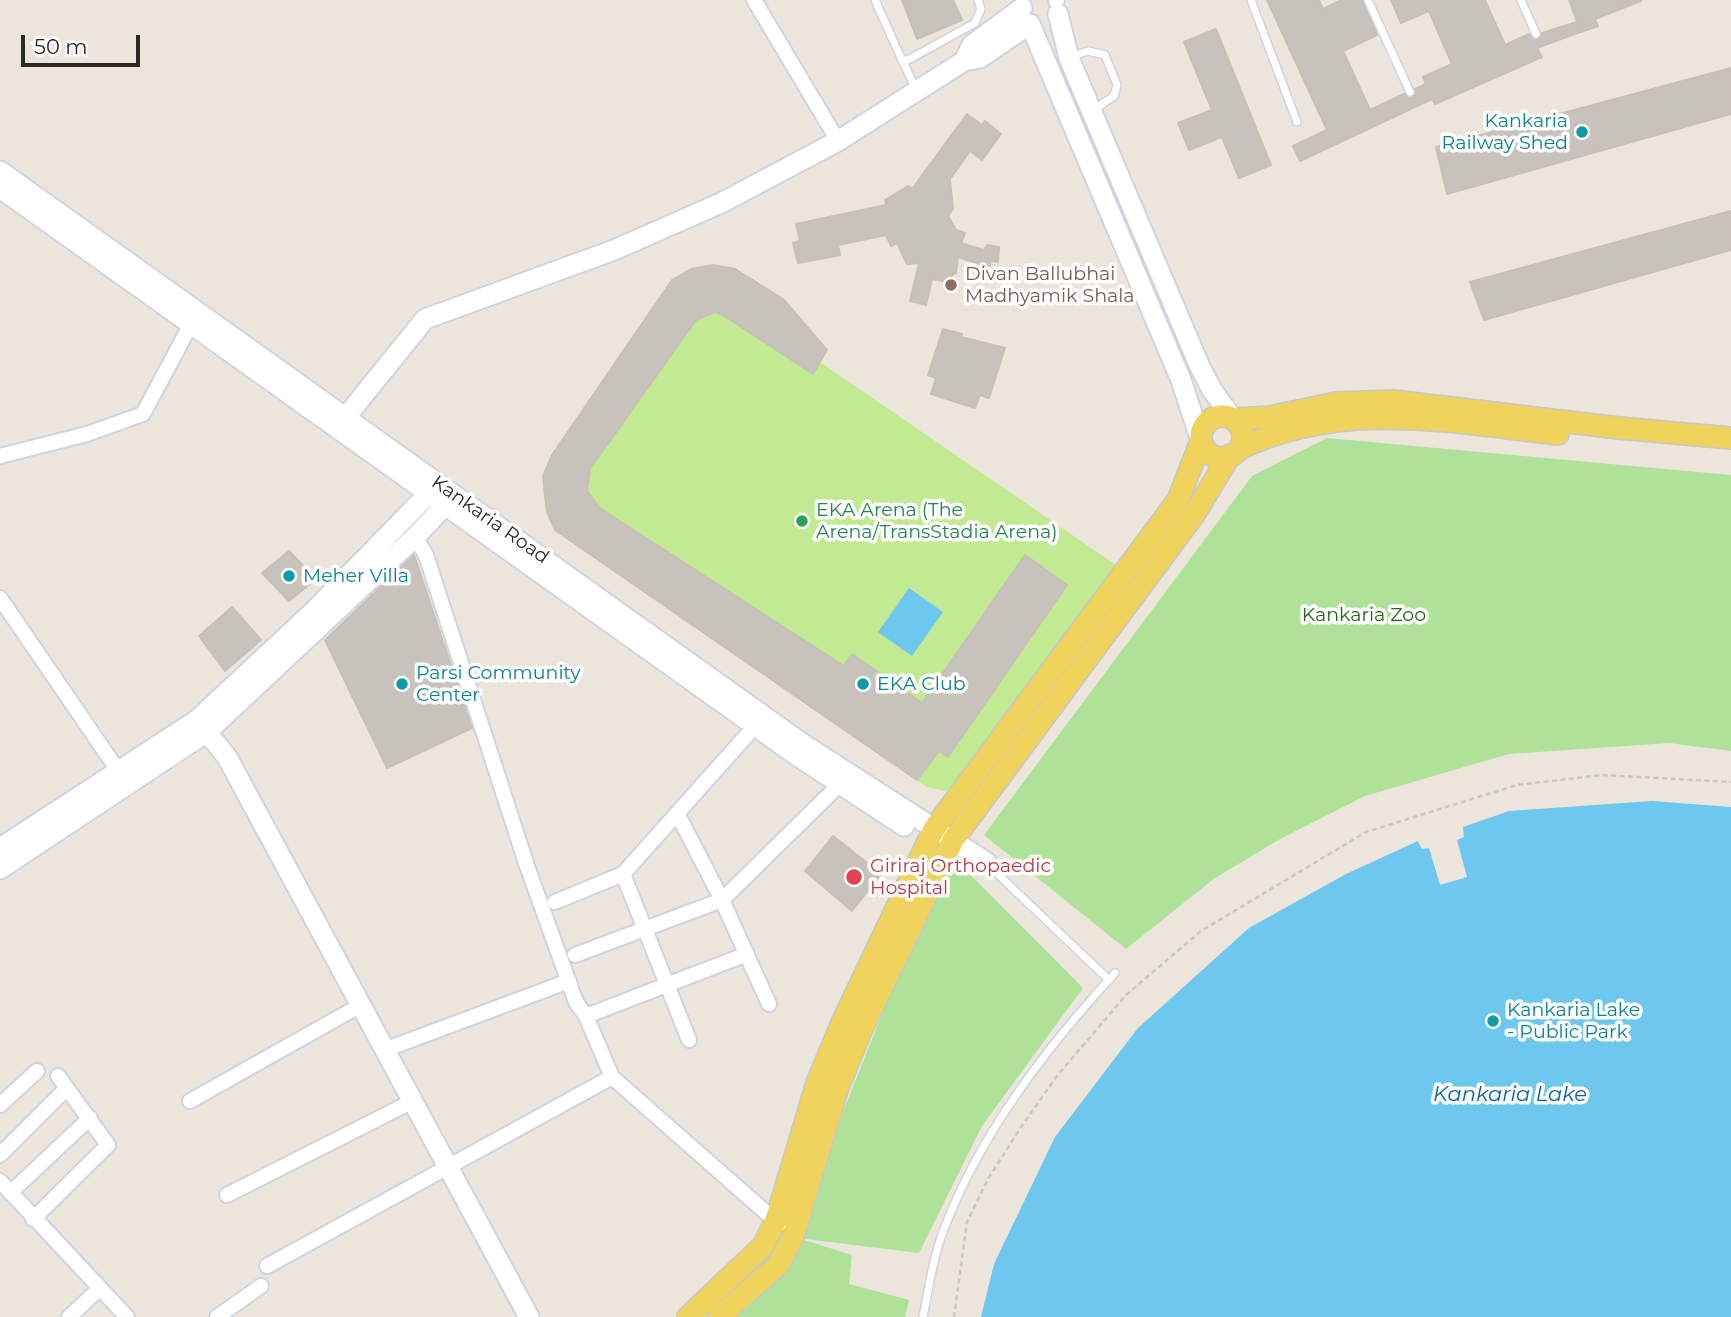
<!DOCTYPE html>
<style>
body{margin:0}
#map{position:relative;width:1731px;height:1317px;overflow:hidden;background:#ece5db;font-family:Montserrat,sans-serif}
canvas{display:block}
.scale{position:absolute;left:21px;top:35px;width:119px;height:32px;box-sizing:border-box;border:4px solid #292929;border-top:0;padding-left:9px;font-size:21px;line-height:24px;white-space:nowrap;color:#292929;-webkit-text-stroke:5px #fff;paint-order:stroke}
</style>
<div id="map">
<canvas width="1731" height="1317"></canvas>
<div class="scale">50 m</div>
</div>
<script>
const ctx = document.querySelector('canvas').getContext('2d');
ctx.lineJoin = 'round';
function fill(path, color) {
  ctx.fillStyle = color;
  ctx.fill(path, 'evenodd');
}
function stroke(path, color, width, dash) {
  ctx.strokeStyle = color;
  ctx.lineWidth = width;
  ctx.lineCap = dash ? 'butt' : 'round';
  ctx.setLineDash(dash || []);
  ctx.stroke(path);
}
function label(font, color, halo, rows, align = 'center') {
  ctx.font = font + ' Montserrat,sans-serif';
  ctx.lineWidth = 7;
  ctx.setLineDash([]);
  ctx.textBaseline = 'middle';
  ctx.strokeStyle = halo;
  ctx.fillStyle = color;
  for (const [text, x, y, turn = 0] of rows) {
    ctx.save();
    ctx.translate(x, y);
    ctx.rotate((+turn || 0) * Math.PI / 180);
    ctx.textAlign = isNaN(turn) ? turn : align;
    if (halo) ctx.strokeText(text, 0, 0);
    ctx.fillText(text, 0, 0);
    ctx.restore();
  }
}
fill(new Path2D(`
 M1327,438L1731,475V751L1669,743L1509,754L1365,796L1280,839L1215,878L1126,949L984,835L1252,476Z
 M947,851L1083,988L982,1126L919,1253L798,1238L852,1255L849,1284L909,1300L905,1317H735L793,1237Z`), '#aee298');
fill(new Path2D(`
 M713,265C764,273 795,312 827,350L820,362L1116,565L956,787L946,791L927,787L555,530C541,500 539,485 552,455L672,280L691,269Z`), '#c2ea93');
fill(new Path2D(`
 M909,588L943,612L912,656L878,632Z
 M1652,801L1731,807V1317H981L994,1264L1055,1137L1138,1028L1249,928L1346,874L1418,841L1422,849L1429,848L1440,885L1467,877L1457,840L1464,837L1463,827L1509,811Z`), '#6ec7ee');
const building = new Path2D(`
 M902,0H953L962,20L917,39Z
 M1267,0H1319L1323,9L1341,0H1362L1377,35L1343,51L1370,110L1404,94L1413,97L1415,89L1426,84L1423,77L1452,64L1429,11L1401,23L1391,0H1485L1505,45L1529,34L1538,40L1542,33L1577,22L1580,32L1537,48L1542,57L1435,104L1432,99L1300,161L1293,146L1327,130Z
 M1569,0H1641V1L1595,19L1598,26L1581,32Z
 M1216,29L1271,165L1239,178L1222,137L1189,150L1178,123L1212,110L1184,42Z
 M1731,68V114L1447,194L1436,147Z
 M967,114L982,125L985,121L1001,134L982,160L970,151L950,179L953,209L948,216L956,230L965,233L961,243L984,250L987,245L999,247L998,262L991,261L989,267L958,257L956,273L943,281L932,279L926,305L910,301L919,263L907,264L897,243L891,246L886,235L838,245L840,255L798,263L793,243L800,241L796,224L886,205L885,200L908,186L912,189Z
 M1731,211V250L1484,320L1470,282Z
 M713,265L735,269L783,299L827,350L813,374L723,315L715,312L696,320L590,469L587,491L601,509L844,666L852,654L922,703L1025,555L1067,585L948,757L939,751L917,780L555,530L547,512L543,476L552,455L672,280L691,269Z
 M943,329L962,334L961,337L1005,348L989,398L980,395L975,408L931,394L936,378L928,375Z
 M289,551L316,579L289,601L262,573Z
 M414,555L472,728L387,768L325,640Z
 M232,607L261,640L225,671L199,636Z
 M833,836L881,874L852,911L805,871Z`);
fill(building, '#c7c2bb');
stroke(building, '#c7c1b5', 2);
const lane = new Path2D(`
 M875,0L902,60H908L975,23L981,9L978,0
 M1251,0L1297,122
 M1368,0L1410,92
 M1521,0L1536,34
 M1070,57L1088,51L1105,55L1117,85L1114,96L1092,111
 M902,60L917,91
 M986,863L1109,980
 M923,1317C929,1287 934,1252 946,1224C983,1130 1047,1047 1115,973`);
const street = new Path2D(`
 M754,0L838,141
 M1056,1L1057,0
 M0,456L87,434L143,414L191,324
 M415,537L426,555L527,866L576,1002L586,1016L612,1077L779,1224
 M0,598L119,772
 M677,813L722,900L769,1004
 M623,874L689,1040
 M555,902L623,874L755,726
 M575,955L722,900L839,785
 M586,1016L747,954
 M384,1050L569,981
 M190,1101L361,1005
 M0,1105L37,1071
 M0,1155L67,1088
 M0,1181L127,1317
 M10,1193L90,1118
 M227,1195L411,1102
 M33,1219L108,1145L58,1076
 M267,1266L612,1077
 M69,1317L99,1289
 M217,1317L261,1286`);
const secondary = new Path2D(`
 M1058,14L1069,58L1200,367L1212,390L1233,419
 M964,61L972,45L1022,8
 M0,171L803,744L986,862
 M0,188L796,755L904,826
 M337,428L425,319L614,250L721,203L838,141L964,61L980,58L1030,24L1181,380L1201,441
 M197,720L227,757L529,1317
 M0,848L197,720L314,611L436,486
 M0,869L207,732L415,537L452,498`);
const primary = new Path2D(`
 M1201 437a21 21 0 1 1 42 0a21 21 0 1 1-42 0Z
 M1233,419L1270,417L1336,403L1393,401L1619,428L1731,438
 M1239,449C1344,399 1448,422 1558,434
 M688,1317L763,1246L776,1220L817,1083L841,1025L934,829L1178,500L1201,441
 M719,1317L778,1265L793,1237L837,1090L860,1033L953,840L1195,513L1230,455`);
stroke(lane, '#d0d3e2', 10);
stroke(street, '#d0d3e2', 18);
stroke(secondary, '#d0d3e2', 23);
stroke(primary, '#c7c7c7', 24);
stroke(new Path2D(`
 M954,1317L967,1222L988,1179L1021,1127L1057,1076L1126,995L1201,931L1366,832L1517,785L1602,775L1731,782`), '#c7c7c7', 2.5, [5, 3.5]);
stroke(lane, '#fff', 7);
stroke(street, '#fff', 14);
stroke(secondary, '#fff', 19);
stroke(primary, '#f0d35c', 21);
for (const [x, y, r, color] of [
 [1582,132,7,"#0f9aa8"],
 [951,285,7,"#8d6e63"],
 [802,521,7,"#2e9e5b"],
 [289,576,7,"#0f9aa8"],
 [402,684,7,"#0f9aa8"],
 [863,684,7,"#0f9aa8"],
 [854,877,9,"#e0444e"],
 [1493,1021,7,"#0f9aa8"]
]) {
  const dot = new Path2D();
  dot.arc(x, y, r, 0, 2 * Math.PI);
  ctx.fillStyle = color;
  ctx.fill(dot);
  stroke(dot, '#fff', 2.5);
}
label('19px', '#0d838f', '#fff', [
 ["Kankaria",1568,121,"right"],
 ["Railway Shed",1568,143,"right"],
 ["Meher Villa",303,576],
 ["Parsi Community",416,673],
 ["Center",416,695],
 ["EKA Club",877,684],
 ["Kankaria Lake",1507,1010],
 ["- Public Park",1507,1032]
], 'left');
label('19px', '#785e54', '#fff', [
 ["Divan Ballubhai",965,274],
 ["Madhyamik Shala",965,296]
], 'left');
label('19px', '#27864d', '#fff', [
 ["EKA Arena (The",816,510],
 ["Arena/TransStadia Arena)",816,532]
], 'left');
label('19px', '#292929', '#fff', [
 ["Kankaria Road",490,520,35]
]);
label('19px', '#27661a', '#fff', [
 ["Kankaria Zoo",1364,615]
]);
label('19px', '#be3a42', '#fff', [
 ["Giriraj Orthopaedic",870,866],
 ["Hospital",870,888]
], 'left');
label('italic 21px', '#0e6499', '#fff', [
 ["Kankaria Lake",1510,1095]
]);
</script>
